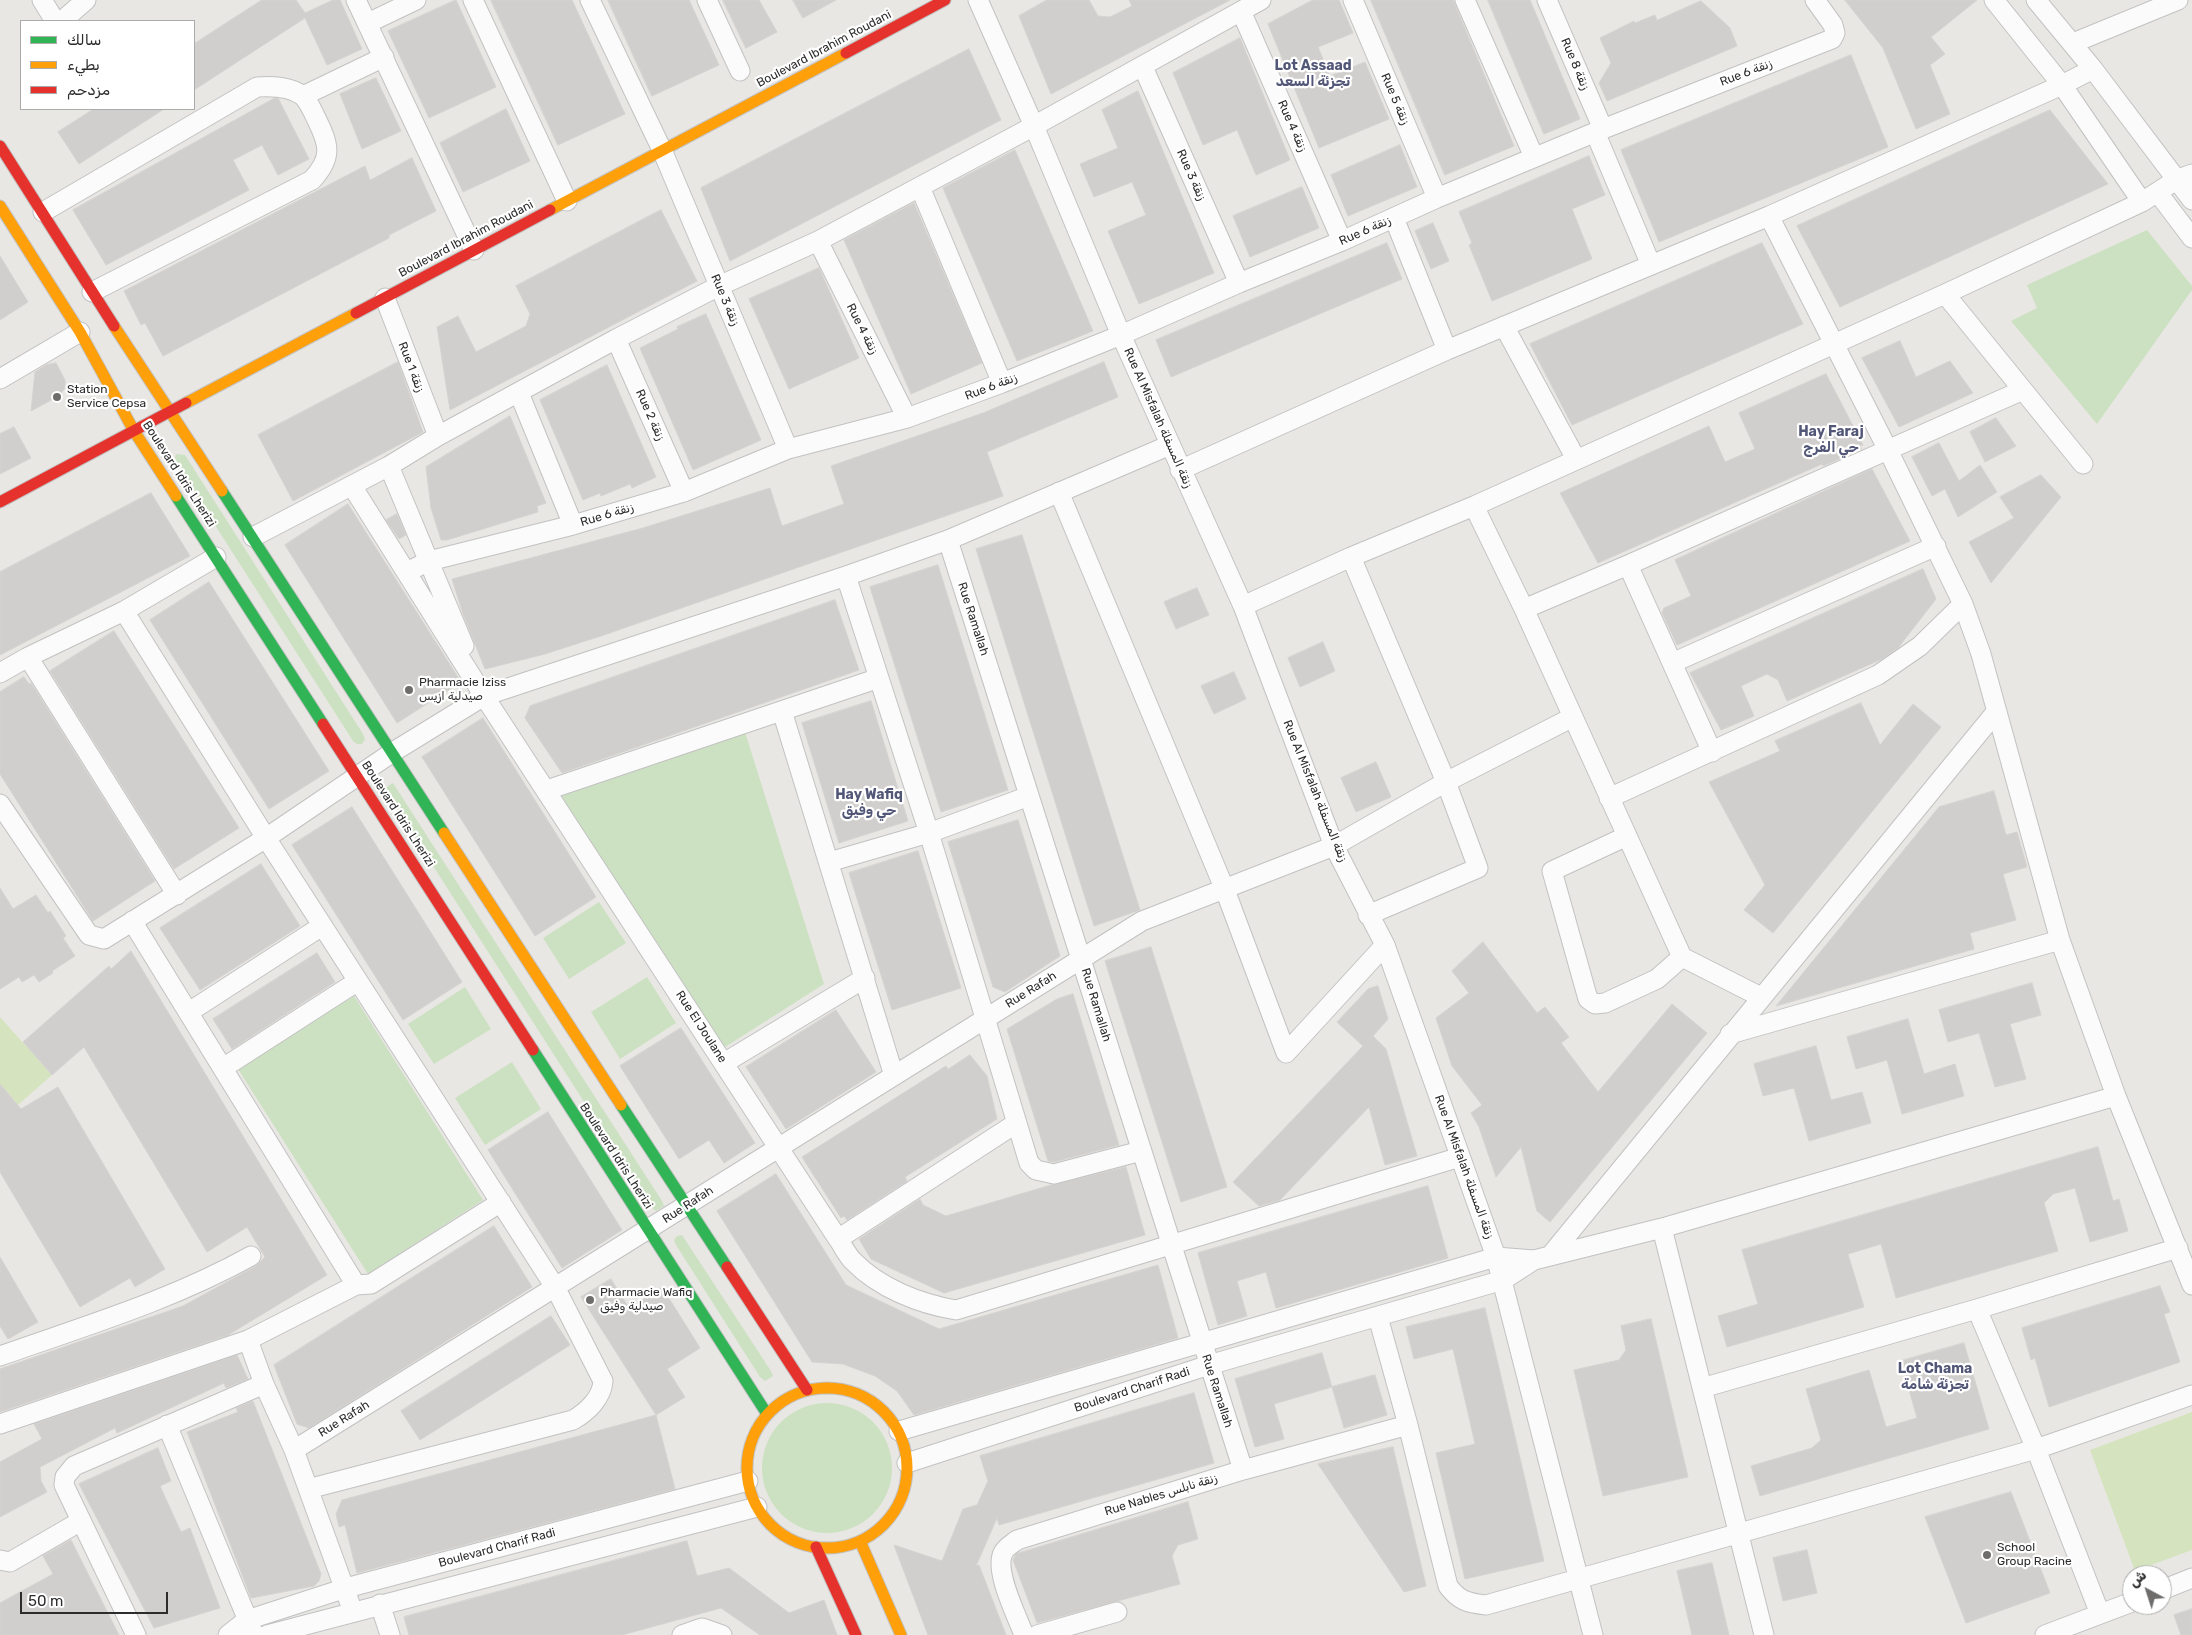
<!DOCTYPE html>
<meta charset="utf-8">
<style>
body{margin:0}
#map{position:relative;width:2192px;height:1635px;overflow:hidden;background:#e9e7e4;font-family:Rubik,Vazirmatn,sans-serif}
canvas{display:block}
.legend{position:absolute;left:20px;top:20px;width:175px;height:90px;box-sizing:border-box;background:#fff;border:1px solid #ababab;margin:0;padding:6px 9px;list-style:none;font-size:15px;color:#2c2c2c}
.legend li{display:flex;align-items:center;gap:10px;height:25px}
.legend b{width:25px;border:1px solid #ababab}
.north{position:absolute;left:2122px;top:1565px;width:50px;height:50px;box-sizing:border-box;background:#fff;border:1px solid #ababab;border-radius:50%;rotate:320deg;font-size:14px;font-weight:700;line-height:20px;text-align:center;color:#2c2c2c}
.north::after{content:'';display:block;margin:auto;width:18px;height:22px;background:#6e6d6c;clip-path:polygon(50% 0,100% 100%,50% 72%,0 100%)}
.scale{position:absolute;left:20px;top:1592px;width:148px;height:22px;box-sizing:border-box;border:2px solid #2c2c2c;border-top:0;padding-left:6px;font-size:15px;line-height:18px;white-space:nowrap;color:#2c2c2c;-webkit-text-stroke:4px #fff;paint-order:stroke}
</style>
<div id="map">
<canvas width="2192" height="1635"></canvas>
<ul class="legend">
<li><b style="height:6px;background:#30b455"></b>سالك</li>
<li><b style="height:6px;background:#ff9f0a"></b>بطيء</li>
<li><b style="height:6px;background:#e5322d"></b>مزدحم</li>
</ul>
<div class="north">ش</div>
<div class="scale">50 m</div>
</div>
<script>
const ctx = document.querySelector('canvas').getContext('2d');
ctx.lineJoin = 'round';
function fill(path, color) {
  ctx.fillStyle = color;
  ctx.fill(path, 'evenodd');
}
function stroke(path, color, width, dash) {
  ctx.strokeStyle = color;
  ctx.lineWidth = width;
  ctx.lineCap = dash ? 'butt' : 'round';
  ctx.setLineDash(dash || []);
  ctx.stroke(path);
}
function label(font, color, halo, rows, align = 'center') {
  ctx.font = font + ' Rubik,Vazirmatn,sans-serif';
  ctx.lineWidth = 4.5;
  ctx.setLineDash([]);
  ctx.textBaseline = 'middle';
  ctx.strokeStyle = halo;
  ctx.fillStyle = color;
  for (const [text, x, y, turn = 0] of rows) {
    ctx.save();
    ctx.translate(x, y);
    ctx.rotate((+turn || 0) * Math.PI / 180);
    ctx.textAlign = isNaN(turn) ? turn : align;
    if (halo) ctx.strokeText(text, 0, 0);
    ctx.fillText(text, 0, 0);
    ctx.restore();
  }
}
fill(new Path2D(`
 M2147,230L2192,286V290L2097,424L2011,321L2037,308L2027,285Z
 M176,454L185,455L363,734L365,739L362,744H357L353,741L174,461Z
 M745,732L824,984L722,1049L561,795Z
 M393,783L662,1201L664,1206L656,1211L652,1208L387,794L385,788Z
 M599,902L626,943L569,979L543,938Z
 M647,977L676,1023L620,1059L591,1012Z
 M465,987L491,1029L434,1064L408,1024Z
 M354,996L483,1200L368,1274L238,1069Z
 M512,1062L541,1109L485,1145L455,1098Z
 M682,1235L771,1371L773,1376L765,1381L760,1377L676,1245L674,1240L677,1236Z
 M762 1468a65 65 0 1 1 130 0a65 65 0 1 1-130 0Z`), '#cce1c1');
fill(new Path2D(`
 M0,1017L52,1075L18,1105L0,1084Z
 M2192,1412V1550L2135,1571L2090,1450Z`), '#d5e4bf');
const building = new Path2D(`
 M262,0H296L305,13L333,0H340L362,49L327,65L305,18L194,90V44Z
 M456,0L496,87L429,118L388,31Z
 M491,0H572L625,114L558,145Z
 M608,0H689L719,65L652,96Z
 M723,0H759L777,32L746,48Z
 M793,0H836L803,18Z
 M1047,0H1089L1098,16L1110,17L1132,6L1129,0H1230L1051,94L1019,16Z
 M1313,0H1339L1353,33L1318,47L1330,76L1365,62L1389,119L1319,148L1268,24Z
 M1371,0H1453L1514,146L1445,175Z
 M1488,0H1530L1580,119L1544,134Z
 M1845,0H1977L1931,37L1945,54L1930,65L1950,114L1916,129L1883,48Z
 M1701,1L1730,28L1737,46L1607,101L1599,83L1611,63L1600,38L1634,21L1635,23L1655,15L1657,20Z
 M1240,38L1290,160L1256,175L1237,130L1203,145L1173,73Z
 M969,49L1001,120L730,261L701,188Z
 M1851,55L1888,147L1659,242L1621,150Z
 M376,78L401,131L362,149L340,94Z
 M1138,91L1214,273L1139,304L1108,231L1146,215L1132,182L1094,197L1080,164L1118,148L1102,110Z
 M275,98H278L309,159L278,175L262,145L233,160L249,190L106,265L73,210Z
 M94,109H164L79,164L58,132Z
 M506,109L530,161L463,192L440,143Z
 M2050,110L2108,184L1840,307L1797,226Z
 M1400,145L1417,187L1348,216L1331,175Z
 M1015,150L1093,331L1017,361L943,188Z
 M1589,156L1605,195L1572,209L1592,259L1492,301L1469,245L1472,243L1459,212Z
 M412,158L436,211L389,235V238L163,356L145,323L141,325L124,291L365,166L370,180Z
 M1302,187L1319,228L1250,257L1233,216Z
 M914,203L982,363L911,394L844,240Z
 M661,210L697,281L450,410L437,327L458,316L476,352L505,337L526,326L530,314L516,286Z
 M1433,223L1449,261L1431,269L1415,231Z
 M1387,243L1402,279L1171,377L1156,340Z
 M1762,243L1803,324L1572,425L1530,344Z
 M0,256L28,302L0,320Z
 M819,268L859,358L789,389L749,299Z
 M706,314L761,440L693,470L640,348L678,329L677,327Z
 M1900,341L1916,377L1950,361L1973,393L1899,427L1862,358Z
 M398,362L423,432L293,501L258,435Z
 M1104,362L1118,397L987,452L1003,496L604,635L545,654L485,669L463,614L452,579L643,528L770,488L782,526L844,504L831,466L983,413Z
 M56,363L65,380V388L59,396L31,411L35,372L46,365Z
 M607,365L656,477L632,488L630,484L601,496L600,493L583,500L540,400Z
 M1826,374L1863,445L1860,446L1862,449L1823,466L1822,464L1598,563L1560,493L1709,426L1725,462L1755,449L1739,413Z
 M510,416L546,503L537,506L538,512L447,540H441L431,508L426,467Z
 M1996,418L2016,446L1985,462L1970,432Z
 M14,427L31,458L0,474V434Z
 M1939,443L1959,481L1980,465L1997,492L1958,517L1945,489L1932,496L1912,457Z
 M1872,469L1910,541L1677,645L1662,613L1664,608L1691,596L1675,560Z
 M2041,475L2061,497L1991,583L1969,542L2014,518L2000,497Z
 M151,493L190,556L0,655V572Z
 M348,504L461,682L397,723L285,545Z
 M397,514L406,535L399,539L386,520Z
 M1022,535L1140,910L1094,926L976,549Z
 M938,565L1008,790L941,812L870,587Z
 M1923,569L1936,599L1898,648L1882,659L1787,701L1778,680L1767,674L1741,686L1754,716L1721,730L1690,673Z
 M209,582L329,771L269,809L150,620Z
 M1197,588L1209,615L1176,629L1164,602Z
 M835,600L859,670L562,773L525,718L530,706Z
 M114,631L239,828L174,869L50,671Z
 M1323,642L1335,671L1300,687L1288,658Z
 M1234,672L1246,699L1214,714L1201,686Z
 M24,677L29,684L31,683L155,881L93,921L0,774V692Z
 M871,701L908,821L839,843L802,723Z
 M1861,703L1880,745L1913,704L1941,727L1773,933L1744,910L1765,885L1709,782L1780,751L1775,741Z
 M483,718L596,897L535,936L422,757Z
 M1376,762L1391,797L1356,812L1341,778Z
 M1994,791L2006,835L2017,832L2027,867L2003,874L2016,920L1970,933L1974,949L1776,1006L1939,807Z
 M352,807L462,982L403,1020L292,845Z
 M1018,820L1060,956L1005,992L993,987L948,842Z
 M918,851L961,988L892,1010L849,873Z
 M261,864L300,926L200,990L160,928Z
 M0,888L13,909L36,895L48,913L50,911L66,936L63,938L75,956L52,971L53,973L39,982L34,975L22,982L19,977L0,989Z
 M1483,942L1537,1013L1545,1007L1569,1037L1561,1043L1598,1092L1672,1004L1707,1033L1550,1222L1537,1211L1521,1147L1496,1177L1479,1127L1471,1113L1482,1105L1452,1066L1436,1018L1469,993L1452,971Z
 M1151,947L1227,1187L1181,1202L1105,961Z
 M131,951L327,1275L228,1335L0,1412V1369L183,1306L256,1266L265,1257L247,1227L207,1252L84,1047L52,1075L23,1042L109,966L111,969Z
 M317,953L335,982L232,1049L213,1019Z
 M2032,983L2041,1015L2010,1024L2026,1079L1995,1087L1979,1033L1948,1042L1939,1010Z
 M1378,986L1388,1019L1373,1036L1386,1049L1417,1156L1385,1165L1369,1107L1280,1200L1259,1206L1233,1182L1363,1046L1337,1022L1368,989Z
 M1073,994L1119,1145L1054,1162L1048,1161L1007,1029L1057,999Z
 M836,1010L876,1072L786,1129L746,1067Z
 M1908,1019L1924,1074L1955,1064L1964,1096L1902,1114L1887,1060L1856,1069L1847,1037Z
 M681,1028L755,1143L724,1163L709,1140L679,1159L620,1066Z
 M1816,1046L1831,1100L1862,1092L1871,1123L1809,1141L1794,1088L1763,1096L1754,1064Z
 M970,1055L987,1076L997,1119L905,1177L907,1181L847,1220L844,1216L841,1218L802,1157L946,1066L948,1069Z
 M0,1084L21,1109L58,1087L165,1269L135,1287L130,1278L80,1307L0,1172Z
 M548,1112L622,1230L562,1268L488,1150Z
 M2098,1147L2113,1201L2119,1199L2128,1231L2090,1242L2075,1188L2053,1194L2044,1203L2058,1251L1896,1298L1881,1244L1848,1254L1864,1307L1727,1347L1718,1316L1758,1304L1742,1250Z
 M1126,1167L1145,1235L944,1293L871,1259L859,1239L920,1199L923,1205L946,1216L1051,1185Z
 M776,1174L846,1285L939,1329L1158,1265L1178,1338L914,1415L897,1391L875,1376L843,1364L812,1362L717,1211Z
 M1428,1186L1448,1258L1276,1308L1266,1272L1237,1281L1247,1316L1218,1325L1198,1253Z
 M494,1226L532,1287L309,1428L297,1424L274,1365Z
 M0,1257L38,1322L8,1339L0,1326Z
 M611,1279L629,1308L662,1287L700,1348L667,1369L685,1397L656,1415L675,1489L357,1573L345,1525L339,1527L336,1514L342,1500L656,1415L581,1297Z
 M2160,1286L2170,1312L2164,1314L2180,1362L2049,1407L2035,1358L2031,1360L2022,1328Z
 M1485,1308L1544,1561L1465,1579L1436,1453L1475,1444L1468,1413L1453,1349L1414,1359L1406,1327Z
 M551,1316L570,1345L420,1440L401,1411Z
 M1651,1319L1688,1477L1603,1496L1574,1370L1619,1360L1626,1350L1621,1326Z
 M1964,1343L1989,1429L1760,1496L1751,1466L1812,1448L1821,1440L1806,1389L1869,1370L1886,1427L1917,1418L1901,1361Z
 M1322,1353L1332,1387L1274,1404L1284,1439L1255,1447L1235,1379Z
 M237,1355L248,1379L226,1388L224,1383L117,1433L115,1428L40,1467L41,1481L47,1492L0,1517V1462L42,1439L34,1424Z
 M1375,1375L1387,1415L1344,1428L1332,1387Z
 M1194,1393L1214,1463L999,1525L997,1518L976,1566L979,1565L1006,1635H928L894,1545L942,1561L963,1509L977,1505L988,1481L980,1456Z
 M253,1401L321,1574L319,1581L314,1586L251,1598L187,1432L238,1412L236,1408Z
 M1393,1447L1426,1586L1404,1592L1318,1464Z
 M158,1448L171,1481L160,1486L181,1532L190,1528L220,1608L154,1628L79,1484Z
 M2011,1492L2050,1593L1966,1623L1925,1517Z
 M1188,1502L1198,1539L1178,1545L1172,1556L1180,1584L1037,1623L1013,1560L1016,1554Z
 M71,1540L119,1635H0V1603L53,1574L43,1556Z
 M687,1541L697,1576L729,1568L789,1613L824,1600L837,1635H760L721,1608L622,1635H409L404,1617Z
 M1807,1550L1817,1593L1783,1601L1773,1558Z
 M1712,1563L1729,1635H1692L1677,1571Z
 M2192,1609V1635H2181L2174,1615Z`);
fill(building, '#d1cfcd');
stroke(building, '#d4d3d0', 1);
const street = new Path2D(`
 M42,0L55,21
 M356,0L474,250
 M473,0L567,201
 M590,0L662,150L788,449
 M707,0L740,71
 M978,0L1034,126L1121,335L1243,606L1334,846L1385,945L1496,1257L1593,1635
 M1353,0L1437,198
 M1465,0L1534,157
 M1547,0L1603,129
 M1994,0L2062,85L2142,202
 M2036,0L2093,69L2192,200
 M1241,11L1342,241
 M62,21L86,0
 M368,23L416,0
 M2073,43L2178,0
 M1143,67L1239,283
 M303,96L384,57
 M1595,132L1651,265
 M920,187L1002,383
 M2158,193L2192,238
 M43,212L257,87C272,86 290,86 303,96C309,102 313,112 317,120C329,145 333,157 312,180L92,292
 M1769,216L1888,450L1963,604L1981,654L2060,940L2116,1096L2192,1285
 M1394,218L1447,350
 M818,241L907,418
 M1945,294L2083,464
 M385,298L438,436
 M1504,326L1576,459
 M616,339L684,492
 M0,379L80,332
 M519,393L573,525
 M389,466L464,646
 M1180,470L1447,350L1769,216L2062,85L2093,69
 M352,486L484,696L838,1239C843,1246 847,1255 853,1261C879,1288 920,1304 956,1310L1460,1157
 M1059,492L1225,890L1286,1053L1385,945
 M1474,506L1524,609L1682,957L1761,997
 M253,537L389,466L438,436L616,339L719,286L818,241L1034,126L1261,0
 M948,540L1243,1470
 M1351,557L1474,506L1945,294L2142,202L2176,180L2192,174
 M1628,565L1712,752
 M407,572L429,561L573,525L684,492L788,449L907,418L1002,383L1121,335L1239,283L1342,241L1437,198L1603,129L1832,39L1835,33L1833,25L1815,0
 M846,576L929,833L1029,1163L1036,1170L1054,1174L1141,1151
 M1243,606L1351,557L1446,782L1478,868L1368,915
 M1524,609L1628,565L2023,390
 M124,611L266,838L555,1287L603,1381C602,1398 587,1412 573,1420L308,1489
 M28,657L177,895
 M1672,663L1936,546
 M0,673L28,657L124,611L216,557
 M782,711L894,1076
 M547,790L879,678
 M1609,798L1878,675L1920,646L1963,604
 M0,804L89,935L104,939L266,838L393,752L484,696L846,576L948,540L1170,445
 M1627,836L1552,871L1588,999L1595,1004L1605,1003L1657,979L1682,957
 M829,862L929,833L1029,796
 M132,921L356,1285
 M189,1012L322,926
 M1730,1034L2060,940
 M724,1063L865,978
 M223,1068L358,981
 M1662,1228L1764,1635
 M838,1239L1015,1124
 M1550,1256L1996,712
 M1977,1309L2036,1449L2100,1614
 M1378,1317L1408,1425L1448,1586C1459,1601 1468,1603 1486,1605L2036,1449L2192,1395
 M0,1356C85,1326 172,1300 251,1256
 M1702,1388L1977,1309L2178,1248
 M0,1424L248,1340
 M167,1425L254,1635
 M899,1431L1496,1257L1534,1260
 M294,1450L1142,921L1334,846L1446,782L1573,717
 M907,1463L1209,1365L1503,1280L1534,1260L1662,1228L2116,1096
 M0,1560L10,1562L81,1521
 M2162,1590L2192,1578
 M380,1604L390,1635
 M353,1612L294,1450L264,1384L248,1340L356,1285L371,1284L501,1202
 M136,1635L64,1485L65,1477L74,1466L264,1384
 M228,1635L247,1620L346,1588L748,1481
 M267,1635L757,1507
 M682,1635L702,1628L722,1635
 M1024,1635C1017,1616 994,1571 1003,1553C1006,1547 1012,1544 1017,1540L1243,1470L1408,1425
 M1037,1635L1117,1612
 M2045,1635L2132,1602`);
const fast = new Path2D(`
 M222,491L444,833
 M176,496L323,724
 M533,1050L767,1414
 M621,1105L727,1267`);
const slow = new Path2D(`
 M0,206L80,332L134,431L176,496
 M550,210L846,53
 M114,326L222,491
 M186,403L356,313
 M444,833L621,1105
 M747 1468a80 80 0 1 1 160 0a80 80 0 1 1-160 0Z
 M860,1541L901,1635`);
const jam = new Path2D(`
 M846,53L945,0
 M0,146L114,326
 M356,313L550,210
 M0,502L186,403
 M323,724L533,1050
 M727,1267L807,1390
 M816,1547L856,1635`);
stroke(street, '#c2c2c2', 21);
stroke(fast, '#c2c2c2', 13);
stroke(slow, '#c2c2c2', 13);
stroke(jam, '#c2c2c2', 13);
stroke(street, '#fcfbfb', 19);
stroke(fast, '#30b455', 11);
stroke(slow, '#ff9f0a', 11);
stroke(jam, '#e5322d', 11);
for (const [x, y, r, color] of [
 [57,397,5,"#6e6d6c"],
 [409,690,5,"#6e6d6c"],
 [590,1300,5,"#6e6d6c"],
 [1987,1555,5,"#6e6d6c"]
]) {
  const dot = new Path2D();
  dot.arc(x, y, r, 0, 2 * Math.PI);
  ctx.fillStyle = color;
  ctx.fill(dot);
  stroke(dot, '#fff', 2);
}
label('12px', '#2c2c2c', '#fff', [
 ["Boulevard Ibrahim Roudani",824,49,-28],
 ["Rue 8 زنقة",1575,64,67],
 ["Rue 6 زنقة",1746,73,-21],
 ["Rue 5 زنقة",1395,99,67],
 ["Rue 4 زنقة",1292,126,66],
 ["Rue 3 زنقة",1191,175,66],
 ["Rue 6 زنقة",1365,231,-24],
 ["Boulevard Ibrahim Roudani",466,239,-28],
 ["Rue 3 زنقة",725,300,67],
 ["Rue 4 زنقة",862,329,63],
 ["Rue 1 زنقة",411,367,69],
 ["Rue 6 زنقة",991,387,-21],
 ["Rue 2 زنقة",650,415,66],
 ["Rue Al Misfalah زنقة المسفلة",1158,418,66],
 ["Boulevard Idris Lherizi",179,474,57],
 ["Rue 6 زنقة",607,515,-17],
 ["Rue Ramallah",973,619,72],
 ["Rue Al Misfalah زنقة المسفلة",1315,791,68],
 ["Boulevard Idris Lherizi",398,814,57],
 ["Rue Rafah",1031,990,-32],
 ["Rue Ramallah",1096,1005,73],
 ["Rue El Joulane",701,1027,57],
 ["Boulevard Idris Lherizi",616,1156,57],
 ["Rue Al Misfalah زنقة المسفلة",1464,1167,70],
 ["Rue Rafah",688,1205,-33],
 ["Boulevard Charif Radi",1132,1390,-18],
 ["Rue Ramallah",1217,1391,72],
 ["Rue Rafah",344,1419,-32],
 ["Rue Nables زنقة نابلس",1161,1495,-17],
 ["Boulevard Charif Radi",497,1548,-15]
]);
label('12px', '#2c2c2c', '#fff', [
 ["Station",67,390],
 ["Service Cepsa",67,404],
 ["Pharmacie Iziss",419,683],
 ["صيدلية ازيس",419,697],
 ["Pharmacie Wafiq",600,1293],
 ["صيدلية وفيق",600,1307],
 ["School",1997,1548],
 ["Group Racine",1997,1562]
], 'left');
label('bold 14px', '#525778', '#fff', [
 ["Lot Assaad",1313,66],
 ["تجزئة السعد",1313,82],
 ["Hay Faraj",1831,432],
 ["حي الفرج",1831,448],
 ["Hay Wafiq",869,795],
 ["حي وفيق",869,811],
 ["Lot Chama",1935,1369],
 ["تجزئة شامة",1935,1385]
]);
</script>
